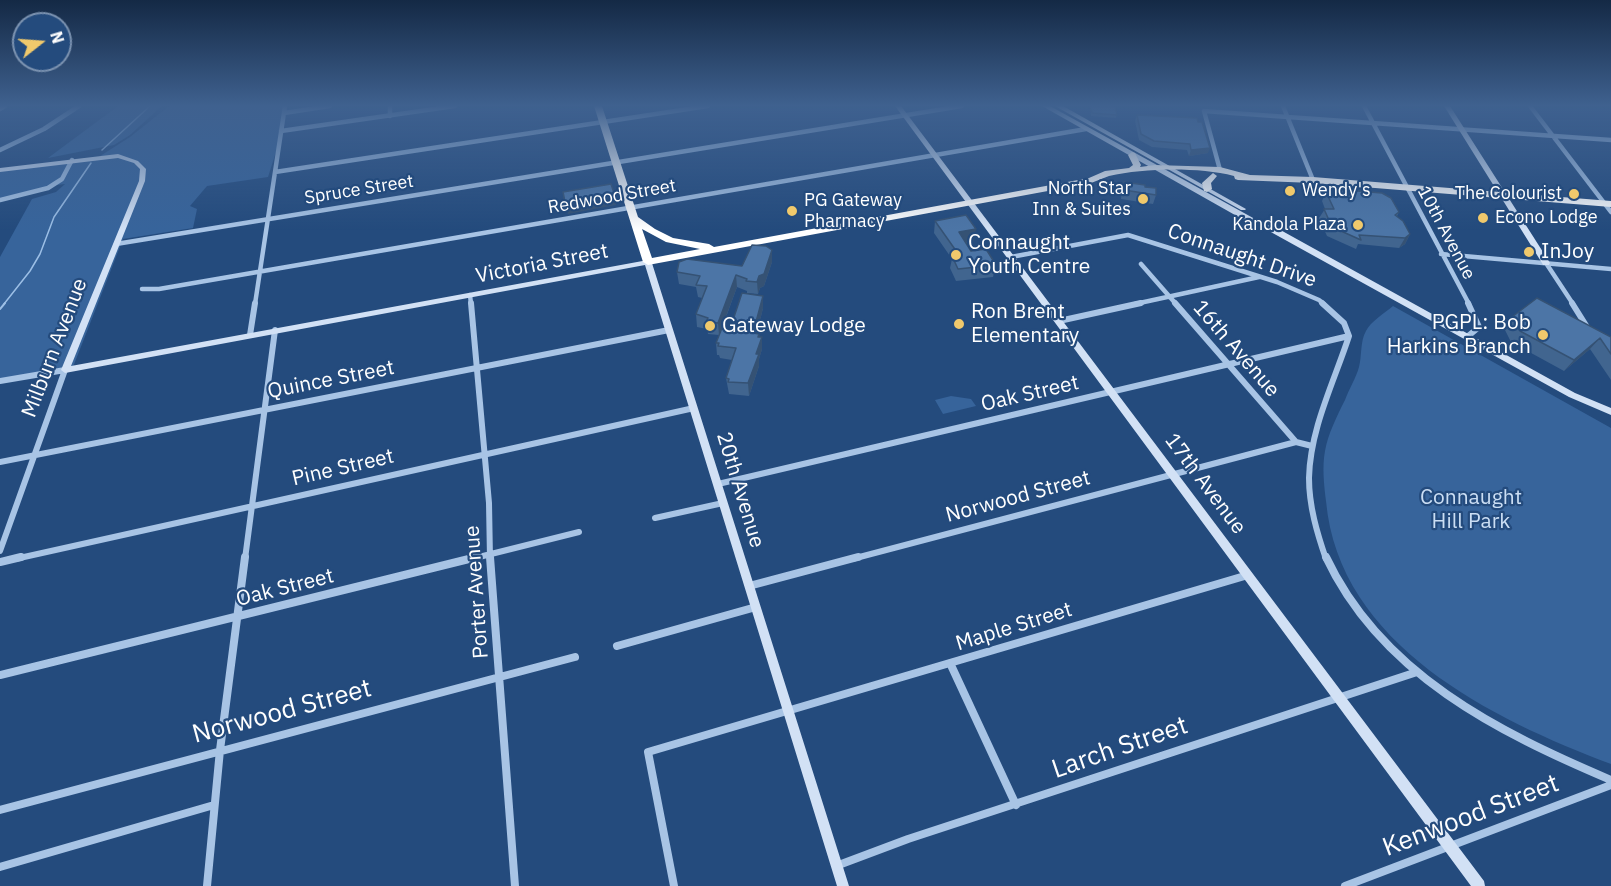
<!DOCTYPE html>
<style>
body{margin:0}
#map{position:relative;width:1611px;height:886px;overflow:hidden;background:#244b7d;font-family:"IBM Plex Sans",sans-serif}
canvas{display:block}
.north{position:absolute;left:12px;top:12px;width:60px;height:60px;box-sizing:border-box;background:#244b7d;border:2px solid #7c93b1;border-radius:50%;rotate:73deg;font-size:16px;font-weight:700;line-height:24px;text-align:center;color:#fff}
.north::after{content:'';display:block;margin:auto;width:21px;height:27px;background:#f0c96c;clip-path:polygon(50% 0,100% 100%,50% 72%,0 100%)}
</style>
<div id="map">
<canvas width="1611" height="886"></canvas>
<div class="north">N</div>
</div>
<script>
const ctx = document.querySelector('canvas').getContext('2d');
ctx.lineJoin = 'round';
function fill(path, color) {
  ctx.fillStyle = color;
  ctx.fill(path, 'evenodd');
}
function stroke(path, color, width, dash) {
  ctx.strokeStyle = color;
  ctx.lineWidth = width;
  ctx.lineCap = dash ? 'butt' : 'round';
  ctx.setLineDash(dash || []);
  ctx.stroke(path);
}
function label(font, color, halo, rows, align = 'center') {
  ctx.font = font + ' "IBM Plex Sans",sans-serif';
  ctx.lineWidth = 4.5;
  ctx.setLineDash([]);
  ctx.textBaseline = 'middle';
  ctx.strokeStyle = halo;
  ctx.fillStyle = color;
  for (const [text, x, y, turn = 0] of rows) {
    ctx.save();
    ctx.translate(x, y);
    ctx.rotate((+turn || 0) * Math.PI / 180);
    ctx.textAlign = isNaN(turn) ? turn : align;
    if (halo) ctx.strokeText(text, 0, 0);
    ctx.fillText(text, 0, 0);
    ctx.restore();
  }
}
fill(new Path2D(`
 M118,106H162L130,135L114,145L48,158Z
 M169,106H286L282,133L268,177L207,186L190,206L197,209L193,228L123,239L73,367L0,381V257L32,199L56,192L65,184L48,186L0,202V170L97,158L130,137Z
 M1393,306L1611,428V764C1492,719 1339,645 1326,501C1324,485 1322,467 1325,451C1328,434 1337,416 1345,400C1349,389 1356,378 1359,367C1362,356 1360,341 1366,331C1370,322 1385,313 1393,306Z
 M951,396L971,399L976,406L943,414L935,400Z`), '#37649b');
stroke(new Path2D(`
 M102,150L150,106
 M4,304L30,271L40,254L54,217L91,163`), '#9cbfe6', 1.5);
stroke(new Path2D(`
 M0,309L5,303`), '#9cbfe6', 2);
stroke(new Path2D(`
 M390,106V116
 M1283,106L1313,180
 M1364,106L1469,304
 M1530,106L1611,212
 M0,109L5,106
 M284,113L330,106
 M281,131L455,106
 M0,150L44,129L79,106
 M1220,170L1204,111L1611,140
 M275,172L708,106
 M0,200L48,188L62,179L72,160
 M116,244L962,106
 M1441,254L1611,269
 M1011,257L1128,235L1277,282L1319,300L1324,304
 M1546,263L1573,304
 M1141,264L1176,304
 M142,289H159L1086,129
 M470,295L471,304
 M255,304L285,106
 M1135,304L1259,277`), '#a8c4e5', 4.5);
stroke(new Path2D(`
 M471,303L489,503L490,559
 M1175,303L1296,442L1312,446
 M1322,303L1344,323L1349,336C1334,382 1310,429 1309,478C1309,506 1317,533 1326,559
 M1572,303L1587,327
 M1059,321L1141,303
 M250,335L255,303
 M1467,337L1479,327L1468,303
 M0,381L65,370
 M0,462L669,330
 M718,484L1349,336
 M655,518L723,503
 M0,551L65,370
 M15,559L694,408
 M245,559L275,330
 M471,559L579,532
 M852,559L1296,442`), '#a8c4e5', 6);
stroke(new Path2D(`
 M490,557L515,886
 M1326,557C1381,674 1498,732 1611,780
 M0,562L21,557
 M749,586L858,557
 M617,646L756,607
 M950,663L1016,805
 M0,675L477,557
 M0,810L575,657
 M836,866L908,839L1417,672
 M0,867L214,805
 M207,886L220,750L245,557
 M674,886L648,752L1248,575
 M1345,886L1611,785`), '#a8c4e5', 8);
fill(new Path2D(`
 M895,106H901L1484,881L1485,886H1471Z
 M1042,106H1050L1264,224L1275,227L1575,393L1611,408V415L1569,397L1269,231L1258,228Z
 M1055,106H1063L1246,209L1245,210H1241Z
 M1444,106H1450L1550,263L1549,265H1543L1542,263Z
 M118,154L138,161L146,169L145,181L71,366L648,260H651L849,886H837L645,265L65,373L61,370L139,181L140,169L134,163L118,158L0,172V168Z`), '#d2e1f5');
fill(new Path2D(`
 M594,106H602L638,217L655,229L673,238L709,244L714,247L1089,178L1105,171L1129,168L1133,165L1128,155L1132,152L1135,153L1141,165L1140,167L1155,165L1220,167L1250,175L1313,177L1611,201V207L1313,183L1238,180L1235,179L1234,176C1198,167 1145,168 1109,176C1103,178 1097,181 1091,183L648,265L643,262ZM642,229L666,242L700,249L652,258Z
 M1213,173L1217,176L1211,183L1212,189L1207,192L1204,191L1202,183Z`), '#fff');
fill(new Path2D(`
 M1090,106L1117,115L1116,118L1091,116Z
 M1137,115L1208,153L1189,156L1187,150L1152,147L1139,140L1135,121Z
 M1124,182L1145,187L1156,195L1153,204L1121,199L1122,191Z
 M1326,192L1399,212L1397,216L1410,234L1405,244L1399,248L1358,244L1356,249L1327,236L1319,218L1325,209L1322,201Z
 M935,221L974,241L966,243L971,251L996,265L993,277L956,281L950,268L952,259L934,233Z
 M772,262L764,286L760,288L758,294L747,293V291L737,287L722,328L730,329L763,308L757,333L759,334L762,349L759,359V366L749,396L729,394L726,378L732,360L720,358L719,355H717L716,343L719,335L708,334L707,329L697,327L696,314L702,298L698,297L696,287L679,284L677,272L742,266Z
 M1512,317L1611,337V380L1590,349L1564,371L1511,342L1504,328Z`), '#41658f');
fill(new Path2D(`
 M1210,148L1208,153L1189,156L1191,150Z
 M614,193L616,205L568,214L565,202Z
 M976,229L974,241L957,244L959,232Z
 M1410,234L1405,244L1399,248L1405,238Z
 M772,250V262L764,286L760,288L758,294L757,282Z
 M736,275L737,287L719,335L718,323Z
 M763,296V308L754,345L753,333Z
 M759,334L760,343L762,337V349L759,359V366L749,396L748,383L756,354Z
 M1600,338L1590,349L1564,371L1574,360Z`), '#355274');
const building = new Path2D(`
 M1090,106L1115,107L1117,115L1092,113Z
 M1137,115L1197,118L1198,122H1202L1210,148L1191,150L1190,144L1154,141L1141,134Z
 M1124,182L1145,185V187L1156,188V195L1124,190Z
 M611,184L614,193L565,202L563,192Z
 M1332,189L1382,193L1391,198L1399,212L1395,215L1403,221L1410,234L1405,238L1359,235L1361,240L1332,227L1324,209H1334L1326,192Z
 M966,215L976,229L959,232L971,251L986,249L996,265L958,269L952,256L959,255L935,221Z
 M752,245L766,246L772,250L764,274L759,276L757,282L746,281L747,279L736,275L718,323L706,322L708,318L696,314L707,286L696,285L700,276L677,272L679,262L687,259L742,266Z
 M742,293L763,296L753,333L759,334L758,337H762L756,354H759L748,383L728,382L729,379L726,378L736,348L718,346L719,343H716L722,328L730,329Z
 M1537,298L1611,337V354L1600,338L1574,360L1520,331L1512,317Z`);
fill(building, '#4c75a6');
stroke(building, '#355274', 1.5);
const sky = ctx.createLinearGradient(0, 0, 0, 230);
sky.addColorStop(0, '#142945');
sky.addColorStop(0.46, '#3f618f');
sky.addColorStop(1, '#3f618f00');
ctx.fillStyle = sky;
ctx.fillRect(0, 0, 1611, 230);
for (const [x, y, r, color] of [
 [1290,191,6,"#f0c96c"],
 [1574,194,6,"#f0c96c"],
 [1143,199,6,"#f0c96c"],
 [792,211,6,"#f0c96c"],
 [1483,218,6,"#f0c96c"],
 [1358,225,6,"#f0c96c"],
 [1529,252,6,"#f0c96c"],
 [956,255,6,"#f0c96c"],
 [959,324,6,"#f0c96c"],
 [710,326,6,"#f0c96c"],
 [1543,335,6,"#f0c96c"]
]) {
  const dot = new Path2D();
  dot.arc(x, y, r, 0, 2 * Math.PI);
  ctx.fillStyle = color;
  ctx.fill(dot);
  stroke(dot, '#244b7d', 2);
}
label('18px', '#fff', '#244b7d', [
 ["North Star",1131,189],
 ["Inn & Suites",1131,210],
 ["Wendy's",1302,191,"left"],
 ["The Colourist",1562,194],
 ["PG Gateway",804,201,"left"],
 ["Pharmacy",804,222,"left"],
 ["Econo Lodge",1495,218,"left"],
 ["Kandola Plaza",1346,225]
], 'right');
label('18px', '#fff', '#244b7d', [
 ["Spruce Street",359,190,-9],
 ["Redwood Street",612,197,-10],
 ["10th Avenue",1446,233,62]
]);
label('21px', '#fff', '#244b7d', [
 ["Connaught",968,243],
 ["Youth Centre",968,267],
 ["InJoy",1541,252],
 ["Ron Brent",971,312],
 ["Elementary",971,336],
 ["PGPL: Bob",1531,323,"right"],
 ["Harkins Branch",1531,347,"right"],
 ["Gateway Lodge",722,326]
], 'left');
label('21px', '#fff', '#244b7d', [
 ["Connaught Drive",1242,256,19],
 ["Victoria Street",542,264,-11],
 ["Milburn Avenue",55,348,-69],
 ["16th Avenue",1236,349,49],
 ["Quince Street",331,380,-11],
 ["Oak Street",1030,394,-13],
 ["Pine Street",343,468,-13],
 ["17th Avenue",1205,484,53],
 ["20th Avenue",740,490,73],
 ["Norwood Street",1018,497,-15],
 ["Oak Street",285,588,-14],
 ["Porter Avenue",477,592,-94],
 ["Maple Street",1014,627,-17]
]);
label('21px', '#cbdef4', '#244b7d', [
 ["Connaught",1471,498],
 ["Hill Park",1471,522]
]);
label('26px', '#fff', '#244b7d', [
 ["Norwood Street",282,712,-15],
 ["Larch Street",1120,748,-19],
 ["Kenwood Street",1471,816,-21]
]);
</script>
